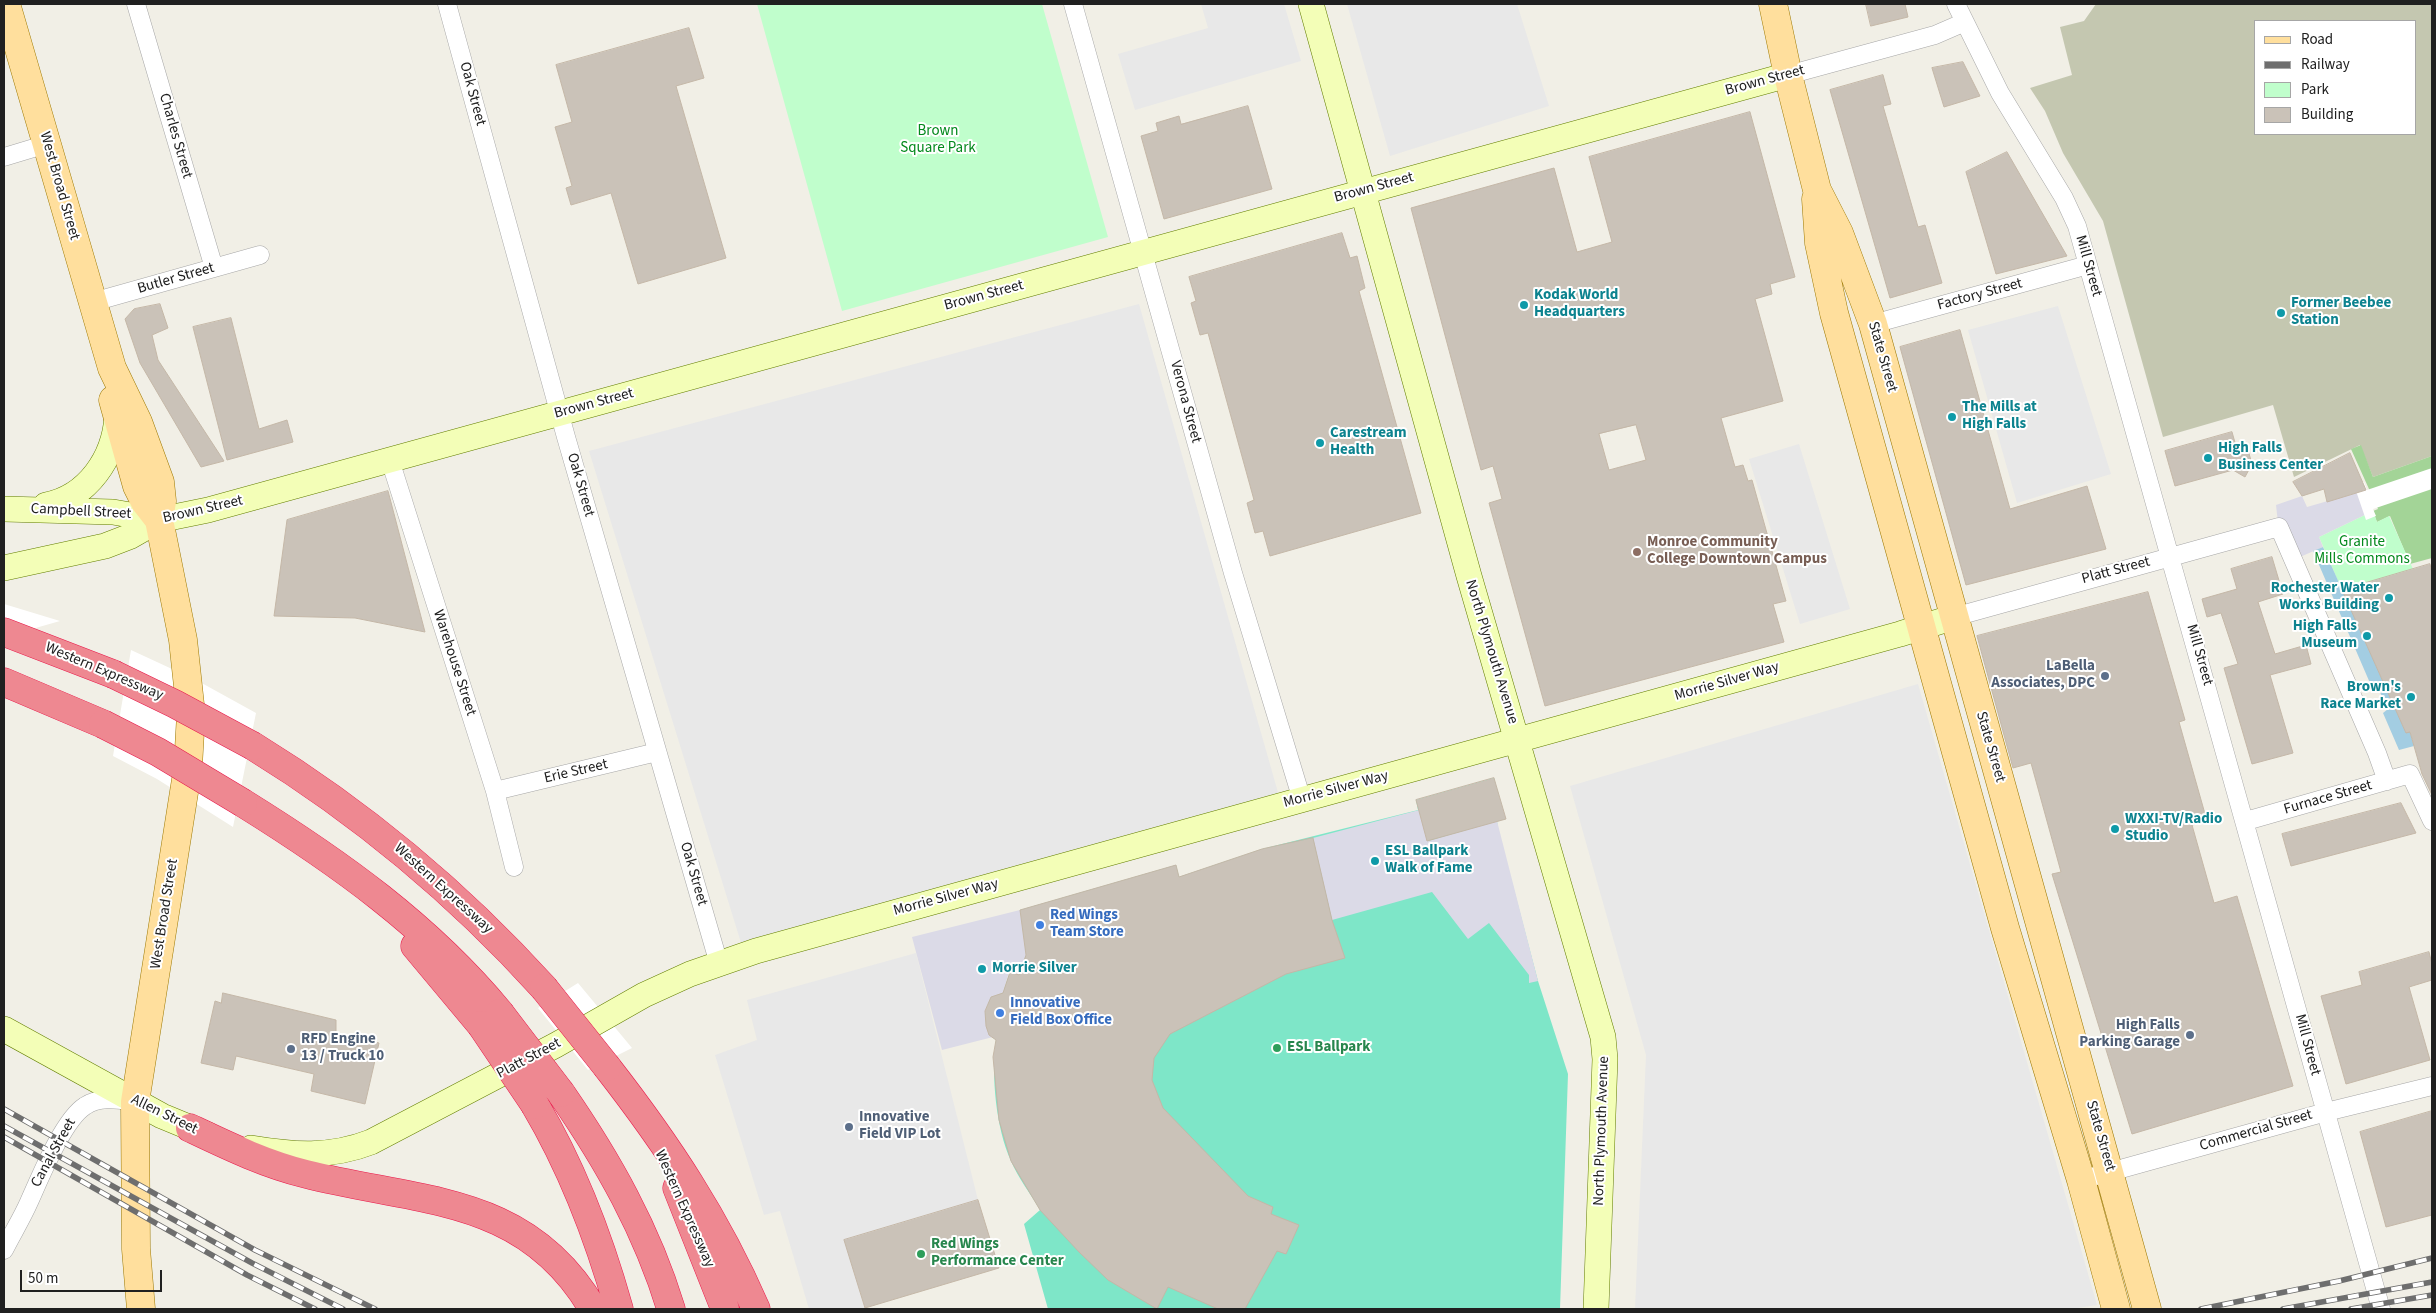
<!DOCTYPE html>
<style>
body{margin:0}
#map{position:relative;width:2436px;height:1313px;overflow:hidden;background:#f1efe6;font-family:"Source Sans 3",sans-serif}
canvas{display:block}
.frame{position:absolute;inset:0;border:5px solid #202020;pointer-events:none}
.legend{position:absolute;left:2254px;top:20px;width:162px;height:115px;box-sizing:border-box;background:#fff;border:1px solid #a6a6a6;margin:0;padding:6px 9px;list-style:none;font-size:15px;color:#202020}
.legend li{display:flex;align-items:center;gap:10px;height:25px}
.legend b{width:25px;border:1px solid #a6a6a6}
.scale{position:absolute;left:20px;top:1270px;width:142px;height:22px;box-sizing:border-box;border:2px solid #202020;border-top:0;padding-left:6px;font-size:15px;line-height:18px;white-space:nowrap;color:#202020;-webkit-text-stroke:4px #fff;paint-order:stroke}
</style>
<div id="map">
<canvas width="2436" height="1313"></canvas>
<div class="frame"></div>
<ul class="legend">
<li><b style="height:6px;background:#ffdf9d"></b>Road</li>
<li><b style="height:6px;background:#6e6e6e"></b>Railway</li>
<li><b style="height:14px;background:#c0fecc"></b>Park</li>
<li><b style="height:14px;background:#cac2b8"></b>Building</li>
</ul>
<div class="scale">50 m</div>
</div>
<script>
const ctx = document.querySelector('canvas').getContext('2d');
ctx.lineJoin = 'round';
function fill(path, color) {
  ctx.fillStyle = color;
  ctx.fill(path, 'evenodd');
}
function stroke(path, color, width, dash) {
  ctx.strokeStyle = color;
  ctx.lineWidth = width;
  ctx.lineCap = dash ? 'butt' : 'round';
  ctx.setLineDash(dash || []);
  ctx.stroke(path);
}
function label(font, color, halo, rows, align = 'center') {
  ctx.font = font + ' "Source Sans 3",sans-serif';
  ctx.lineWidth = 4;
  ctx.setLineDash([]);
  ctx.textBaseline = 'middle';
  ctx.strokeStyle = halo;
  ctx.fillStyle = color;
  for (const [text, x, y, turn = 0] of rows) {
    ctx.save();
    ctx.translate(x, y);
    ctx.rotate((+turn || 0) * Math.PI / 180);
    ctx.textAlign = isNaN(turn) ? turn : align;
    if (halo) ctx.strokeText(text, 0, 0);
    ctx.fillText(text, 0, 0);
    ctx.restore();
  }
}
fill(new Path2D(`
 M2096,4H2432V456L2373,477L2360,445L2294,477L2273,405L2163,437L2103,221L2063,153L2045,111L2030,88L2072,75L2060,27L2084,21ZM2255,21H2415V134H2255Z`), '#c4c7b0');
fill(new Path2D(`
 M2361,445L2373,477L2432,456V558L2410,564L2390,516L2377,522L2373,511L2378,509L2351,449Z`), '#a3d497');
fill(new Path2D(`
 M757,4H1042L1108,237L842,311Z
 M2373,511L2377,522L2389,516L2413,569L2342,590L2319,537Z`), '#c0fecc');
fill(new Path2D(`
 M1494,778L1505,819L1497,821L1498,829L1538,981L1568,1074L1560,1309H1048L1024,1224L1040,1210C1031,1194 1018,1178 1011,1161C996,1128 991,1076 996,1040C982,1028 983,1012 991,997L1003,992L1010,972L1026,955L1020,910L1176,865L1179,877L1262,849L1418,810L1416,800Z`), '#7ee6c8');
fill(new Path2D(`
 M1201,4H1284L1301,61L1135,110L1118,54L1208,28Z
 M1347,4H1517L1549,106L1390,156Z
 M1139,304L1281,803L742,946L589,451Z
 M2058,306L2111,474L2017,503L1968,330Z
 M1799,444L1850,609L1800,624L1749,459Z
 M1918,684L2097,1305L2071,1309H1635L1646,1055L1570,786Z
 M916,953L978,1200L845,1240L865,1309H809L780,1211L764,1215L715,1055L757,1040L747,1000Z`), '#e8e8e8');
fill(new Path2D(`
 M2366,490L2373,511L2319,537L2323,547L2293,560L2278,523L2276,505L2302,496L2307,507Z
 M1419,810L1428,841L1497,821L1538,981L1529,983V975L1489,923L1468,939L1432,892L1332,920L1313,838Z
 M1020,910L1026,955L1019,975L1009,972L1003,993L991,997L985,1011L986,1026L993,1037L942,1050L912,937Z`), '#dbdae7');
fill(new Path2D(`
 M2323,547L2406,732H2410L2414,746L2399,750L2383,713L2388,709L2378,688L2373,690L2313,551Z`), '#a3cde2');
fill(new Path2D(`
 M2432,468V489L2373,509L2376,516L2366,520L2354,485L2364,482L2367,490Z
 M4,604L60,621L4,637Z
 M131,650L198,681L256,713L233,827L157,779L113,756Z
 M578,983L632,1048L588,1070L538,1008Z`), '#fff');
const building = new Path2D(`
 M1866,4H1905L1908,17L1871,26Z
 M689,28L704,78L676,86L726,258L638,284L611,193L571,205L566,188L572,186L555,127L572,122L556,65Z
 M1963,62L1980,96L1944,107L1932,68Z
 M1883,75L1891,104L1883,106L1918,227L1925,225L1942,283L1890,298L1830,90Z
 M1248,106L1272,189L1164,219L1141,136L1158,131L1156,123L1179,116L1181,124Z
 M1750,112L1795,277L1770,284L1772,294L1755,299L1783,401L1721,418L1735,467L1743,465L1748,481L1752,480L1786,601L1773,604L1784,642L1545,706L1489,503L1502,499L1493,466L1481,470L1411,208L1554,168L1577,252L1612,242L1589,157ZM1636,425L1646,460L1609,470L1599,434Z
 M2007,152L2067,256L1996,274L1966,172Z
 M1342,233L1350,258L1357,256L1365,288L1359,291L1421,513L1270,556L1263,531L1255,533L1247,503L1254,500L1208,333L1200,335L1191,303L1196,301L1189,277Z
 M160,304L168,328L152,335L158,360L224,461L201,467L140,363L125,319L134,309Z
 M231,318L259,429L287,420L293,442L227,460L193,327Z
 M1960,330L2010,509L2087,486L2106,549L1966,585L1900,347Z
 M2232,432L2236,446L2246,443L2252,464L2245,477L2233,470L2175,486L2165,451Z
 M2350,453L2366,490L2327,502L2324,489L2302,496L2293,482Z
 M388,491L425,632L355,618L274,616L287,520Z
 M2272,557L2283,594L2258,602L2275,654L2306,645L2311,664L2270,675L2293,753L2252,764L2224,668L2238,664L2221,613L2207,617L2202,599L2237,589L2231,569Z
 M2430,564L2432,573V795L2422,774L2410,732L2406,733L2342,590Z
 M2148,592L2185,720L2179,722L2207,821L2192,825L2214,903L2237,896L2293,1086L2132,1134L2052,874L2061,872L2031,763L2013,768L1977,636Z
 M1494,778L1506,819L1427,841L1416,800Z
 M2401,803L2416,833L2291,866L2282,834Z
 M1313,838L1332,920L1345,958L1286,974L1170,1034L1154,1058L1152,1080L1163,1108L1248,1196L1273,1207L1271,1214L1299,1225L1286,1254L1277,1251L1245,1309H1218L1168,1287L1157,1309L1108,1280L1079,1252L1040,1210L1011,1161L999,1120L993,1057L996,1040L989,1035L986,1026L985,1011L991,997L1003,993L1010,972L1019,975L1026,955L1020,910L1176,865L1179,877L1262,849Z
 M2429,952L2432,964V980L2409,987L2430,1060L2346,1084L2321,996L2362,985L2359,972Z
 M223,993L336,1020V1033L379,1043L365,1104L311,1091L314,1074L236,1056L233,1070L201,1063L215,1001L221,1003Z
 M2432,1111V1215L2386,1227L2360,1132Z
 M978,1200L999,1268L865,1308L844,1240Z`);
fill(building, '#cac2b8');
stroke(building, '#c4b7a7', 1);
const street = new Path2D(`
 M136,4L214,268
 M447,4L566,437L719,964
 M1073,4L1233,573L1302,800
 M1956,4L2000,93L2064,198L2077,226L2381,1309
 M1788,75L1935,35L1965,22
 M4,157L47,144
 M93,302L260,255
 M1873,324L2088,265
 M390,460L495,791L514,867
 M1954,617L2279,527L2377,753L2387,781
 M495,791L657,752
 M2246,821L2410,774L2432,821
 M2081,1180L2326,1112L2432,1086
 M4,1250C12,1234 22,1218 29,1202C40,1178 63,1120 85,1106C98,1097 115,1099 130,1101`);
const secondary = new Path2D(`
 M1311,4L1469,576L1603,1037L1605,1059L1596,1309
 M46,505C88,497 114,458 117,417
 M4,509L113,512L159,520
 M4,568L105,546L131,536L159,520L208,510L1788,75
 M4,1029L162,1116L208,1135
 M251,1148C293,1155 330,1158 371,1142L556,1045L644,995L690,974L756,951L1900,634L1954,617`);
const primary = new Path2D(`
 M6,4L112,368L138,422L160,482L162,501L159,520L183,640L191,714L188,767L135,1102L136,1249L141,1309
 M1773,4L1788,75L1817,190L1839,233L1873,324L2147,1309
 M1816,199L1819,243L1834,313L2005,928L2081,1180L2116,1309
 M113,400L137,486L145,502L159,520`);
const highway = new Path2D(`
 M4,632L113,674
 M4,682L103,724
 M253,746C362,813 458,893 544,988
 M243,803C338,862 428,926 500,1013
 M415,946L481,1025
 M607,1067C667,1144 717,1219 756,1309
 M561,1093C608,1161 647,1230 671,1309
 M535,1105C573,1169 599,1238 619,1309
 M190,1128C228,1146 265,1164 306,1174C419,1203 526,1194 593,1309
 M677,1188L725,1309`);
stroke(street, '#a7a7a7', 19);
stroke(secondary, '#637e00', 26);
stroke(primary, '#9c7800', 29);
stroke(highway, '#e9194b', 29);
stroke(street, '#fff', 18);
stroke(secondary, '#f3feb7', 25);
stroke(primary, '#ffdf9d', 28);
stroke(highway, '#ee8891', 28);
const rail = new Path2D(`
 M4,1109L255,1250L375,1309
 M4,1126L252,1263L343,1309
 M4,1137L247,1275L315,1309
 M2201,1309L2339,1281L2432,1258
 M2283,1309L2432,1282
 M2351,1309L2432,1295`);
stroke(rail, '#6e6e6e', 5.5);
stroke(rail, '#fff', 4, [11]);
const highwayBridge = new Path2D(`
 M113,674L175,704L253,746
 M103,724L158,752L243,803
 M544,988L607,1067
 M500,1013L561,1093
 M481,1025L535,1105`);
stroke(highwayBridge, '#e9194b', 29, []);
stroke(highwayBridge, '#ee8891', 28);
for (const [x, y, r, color] of [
 [1524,305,5,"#0f9aa8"],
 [2281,313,5,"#0f9aa8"],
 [1952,417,5,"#0f9aa8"],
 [1320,443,5,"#0f9aa8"],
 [2208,458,5,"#0f9aa8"],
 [1637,552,5,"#8d6e63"],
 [2389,598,5,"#0f9aa8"],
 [2367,636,5,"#0f9aa8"],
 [2105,676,5,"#5c6f8a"],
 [2411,697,5,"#0f9aa8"],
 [2115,829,5,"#0f9aa8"],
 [1375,861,5,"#0f9aa8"],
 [1040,925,5,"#3f7fe0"],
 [982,969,5,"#0f9aa8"],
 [1000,1013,5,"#3f7fe0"],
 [2190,1035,5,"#5c6f8a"],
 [1277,1048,5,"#2e9e5b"],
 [291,1049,5,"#5c6f8a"],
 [849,1127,5,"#5c6f8a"],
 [921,1254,5,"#2e9e5b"]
]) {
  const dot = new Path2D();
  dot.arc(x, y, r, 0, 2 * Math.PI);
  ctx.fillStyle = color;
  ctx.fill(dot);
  stroke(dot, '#fff', 2);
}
label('15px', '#202020', '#fff', [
 ["Brown Street",1765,81,-15],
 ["Oak Street",472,94,75],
 ["Charles Street",175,136,74],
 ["West Broad Street",59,186,74],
 ["Brown Street",1374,188,-15],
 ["Mill Street",2088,266,74],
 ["Butler Street",176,279,-16],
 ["Factory Street",1980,295,-15],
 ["Brown Street",984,296,-15],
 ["State Street",1882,357,74],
 ["Verona Street",1185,402,75],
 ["Brown Street",594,404,-15],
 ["Oak Street",580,485,74],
 ["Brown Street",203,510,-13],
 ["Campbell Street",81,512,3],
 ["Platt Street",2116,571,-15],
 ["North Plymouth Avenue",1491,652,73],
 ["Mill Street",2199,655,74],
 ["Warehouse Street",454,663,72],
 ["Western Expressway",104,672,23],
 ["Morrie Silver Way",1727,682,-16],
 ["State Street",1990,747,74],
 ["Erie Street",576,772,-13],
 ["Morrie Silver Way",1336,790,-15],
 ["Furnace Street",2328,798,-16],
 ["Oak Street",693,874,74],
 ["Western Expressway",443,889,42],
 ["Morrie Silver Way",946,898,-15],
 ["West Broad Street",165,914,-81],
 ["Mill Street",2307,1045,75],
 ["Platt Street",529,1059,-28],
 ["Allen Street",164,1115,26],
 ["North Plymouth Avenue",1602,1131,-88],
 ["Commercial Street",2256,1131,-16],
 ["State Street",2100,1136,74],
 ["Canal Street",54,1153,-61],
 ["Western Expressway",684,1209,66]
]);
label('15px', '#03891c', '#fff', [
 ["Brown",938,132],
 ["Square Park",938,149],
 ["Granite",2362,543],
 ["Mills Commons",2362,560]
]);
label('bold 15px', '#0d838f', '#fff', [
 ["Kodak World",1534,296],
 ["Headquarters",1534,313],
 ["Former Beebee",2291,304],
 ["Station",2291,321],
 ["The Mills at",1962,408],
 ["High Falls",1962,425],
 ["Carestream",1330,434],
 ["Health",1330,451],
 ["High Falls",2218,449],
 ["Business Center",2218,466],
 ["Rochester Water",2379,589,"right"],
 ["Works Building",2379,606,"right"],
 ["High Falls",2357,627,"right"],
 ["Museum",2357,644,"right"],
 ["Brown's",2401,688,"right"],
 ["Race Market",2401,705,"right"],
 ["WXXI-TV/Radio",2125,820],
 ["Studio",2125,837],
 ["ESL Ballpark",1385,852],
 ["Walk of Fame",1385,869],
 ["Morrie Silver",992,969]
], 'left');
label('bold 15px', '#785e54', '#fff', [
 ["Monroe Community",1647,543],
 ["College Downtown Campus",1647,560]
], 'left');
label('bold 15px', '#4e5e75', '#fff', [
 ["LaBella",2095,667],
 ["Associates, DPC",2095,684],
 ["High Falls",2180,1026],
 ["Parking Garage",2180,1043],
 ["RFD Engine",301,1040,"left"],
 ["13 / Truck 10",301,1057,"left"],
 ["Innovative",859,1118,"left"],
 ["Field VIP Lot",859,1135,"left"]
], 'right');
label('bold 15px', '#366cbe', '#fff', [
 ["Red Wings",1050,916],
 ["Team Store",1050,933],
 ["Innovative",1010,1004],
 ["Field Box Office",1010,1021]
], 'left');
label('bold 15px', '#27864d', '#fff', [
 ["ESL Ballpark",1287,1048],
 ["Red Wings",931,1245],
 ["Performance Center",931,1262]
], 'left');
</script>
